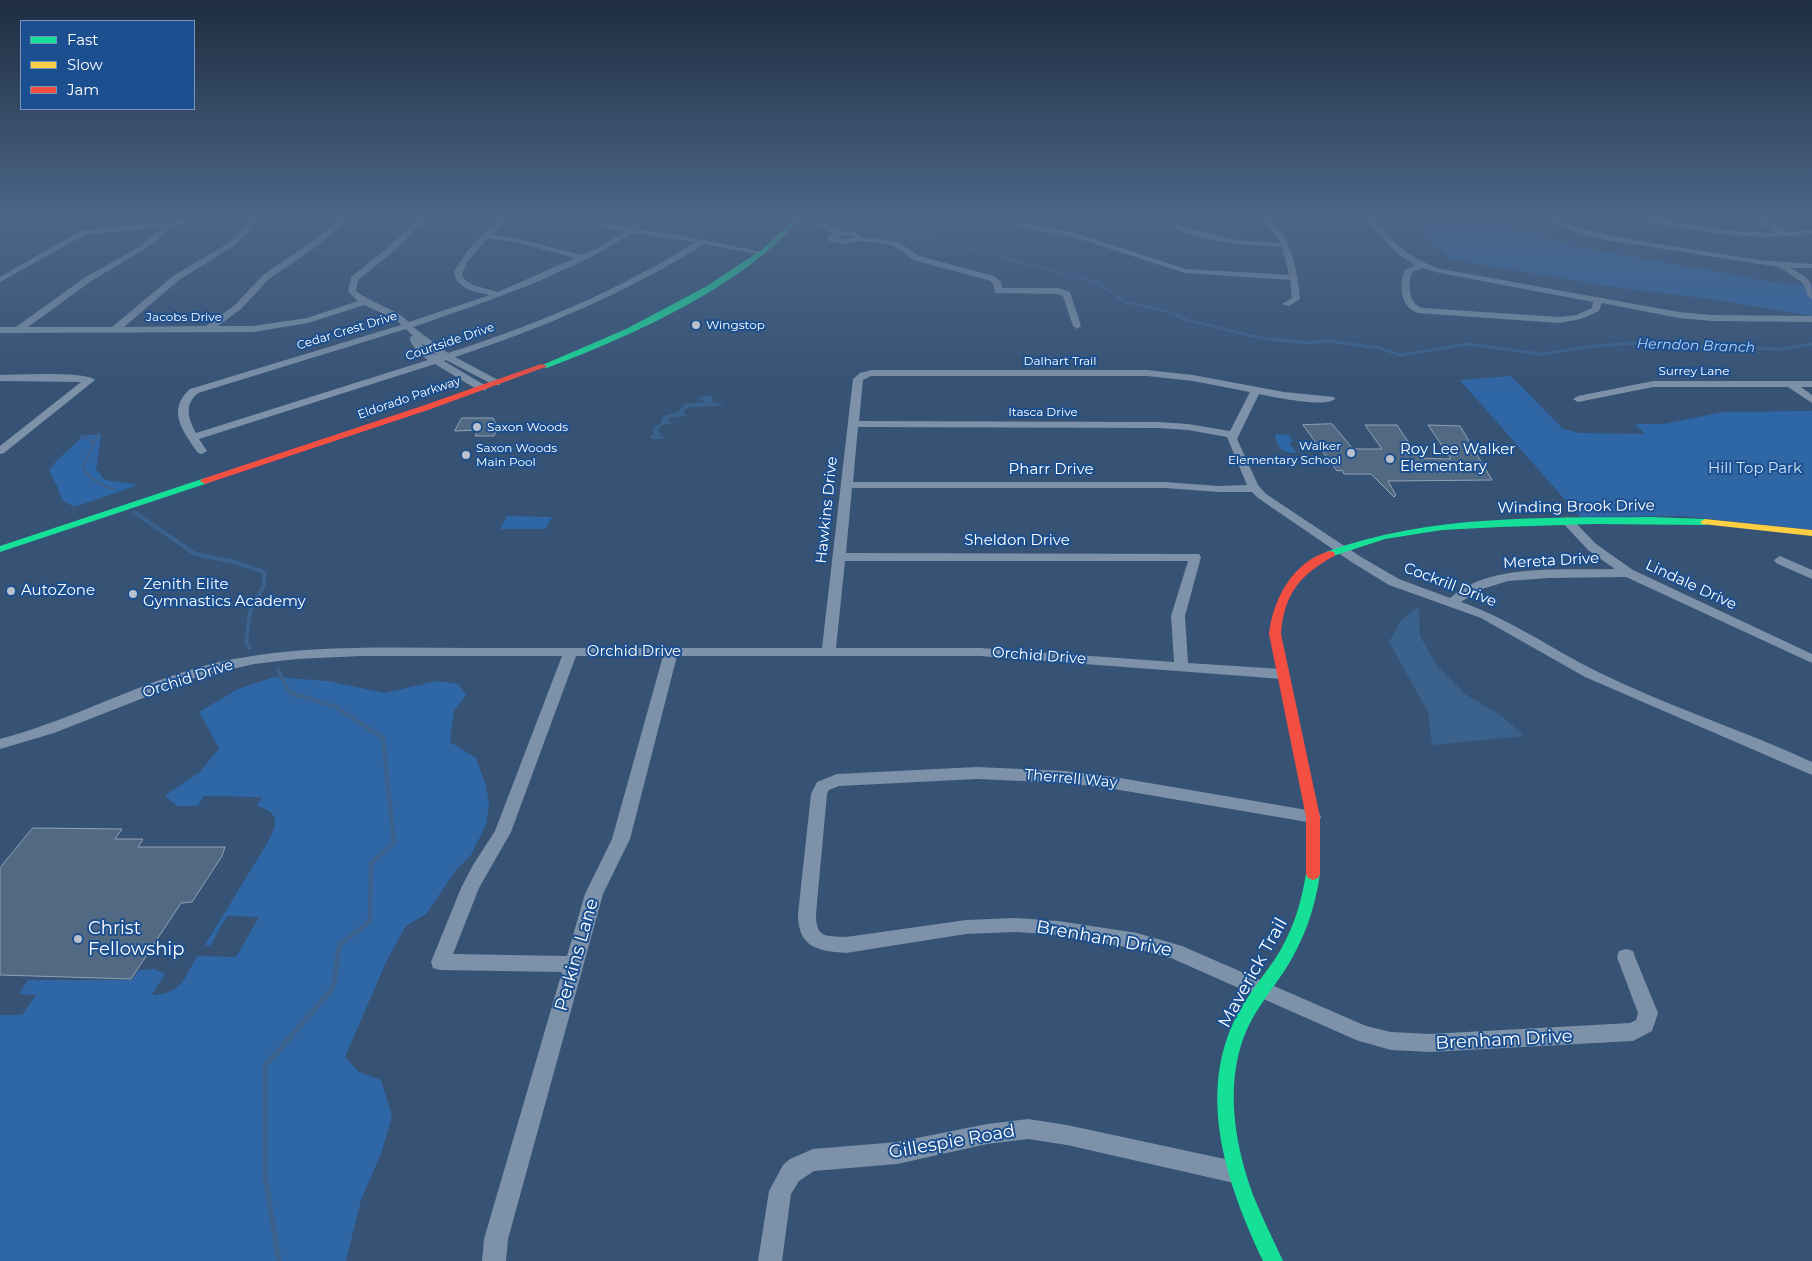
<!DOCTYPE html>
<style>
body{margin:0}
#map{position:relative;width:1812px;height:1261px;overflow:hidden;background:#365274;font-family:Montserrat,sans-serif}
canvas{display:block}
.legend{position:absolute;left:20px;top:20px;width:175px;height:90px;box-sizing:border-box;background:#1b4f8f;border:1px solid #7695bc;margin:0;padding:6px 9px;list-style:none;font-size:15px;color:#fff}
.legend li{display:flex;align-items:center;gap:10px;height:25px}
.legend b{width:25px;border:1px solid #7695bc}
</style>
<div id="map">
<canvas width="1812" height="1261"></canvas>
<ul class="legend">
<li><b style="height:6px;background:#16e098"></b>Fast</li>
<li><b style="height:6px;background:#ffcf43"></b>Slow</li>
<li><b style="height:6px;background:#f24e42"></b>Jam</li>
</ul>
</div>
<script>
const ctx = document.querySelector('canvas').getContext('2d');
ctx.lineJoin = 'round';
function fill(path, color) {
  ctx.fillStyle = color;
  ctx.fill(path, 'evenodd');
}
function stroke(path, color, width, dash) {
  ctx.strokeStyle = color;
  ctx.lineWidth = width;
  ctx.lineCap = dash ? 'butt' : 'round';
  ctx.setLineDash(dash || []);
  ctx.stroke(path);
}
function label(font, color, halo, rows, align = 'center') {
  ctx.font = font + ' Montserrat,sans-serif';
  ctx.lineWidth = 4;
  ctx.setLineDash([]);
  ctx.textBaseline = 'middle';
  ctx.strokeStyle = halo;
  ctx.fillStyle = color;
  for (const [text, x, y, turn = 0] of rows) {
    ctx.save();
    ctx.translate(x, y);
    ctx.rotate((+turn || 0) * Math.PI / 180);
    ctx.textAlign = isNaN(turn) ? turn : align;
    if (halo) ctx.strokeText(text, 0, 0);
    ctx.fillText(text, 0, 0);
    ctx.restore();
  }
}
fill(new Path2D(`
 M0,217H124L69,222L51,226L0,228Z
 M1409,217H1498L1516,229L1569,245L1784,284L1812,285V316L1718,300L1614,287L1449,259Z
 M1511,376L1563,429L1580,433L1645,434L1635,424H1664L1723,412L1812,411V530L1682,516L1580,517L1460,380Z
 M1276,434L1289,435L1293,442L1289,443L1297,453C1284,453 1280,451 1275,438Z
 M85,435H101L96,469L105,480L134,484L136,486L74,507L62,500L57,486L49,471L56,461Z
 M507,516L552,517L546,529H500Z
 M274,677L328,681L385,693L436,681L458,684L466,695L454,711L450,742L476,758L486,786L489,805L486,825L471,855L456,870L426,914L406,926L387,960L345,1057L359,1072L381,1080L392,1116L382,1151L361,1200L346,1261H0V1015H22L36,995L19,994L28,980H132L139,970L154,969L165,974L152,995C181,994 184,979 197,956L236,957L259,917L227,916L210,946L205,945L269,840C279,821 278,812 257,806L262,797L204,796L198,806H177L166,797L167,794L200,772L219,748L199,712L238,689Z`), '#2f66a5');
fill(new Path2D(`
 M705,395L712,396L713,402L722,404L721,406L689,407L684,411L686,416L670,418L668,420L672,423L663,425L658,429L660,435L665,437L663,439H652L650,436L654,434L653,428L661,423L663,416L676,413L685,404L703,402L704,400L697,399Z
 M1419,607L1420,636L1438,667L1465,694L1502,716L1524,736L1432,745L1428,712L1389,642L1401,620Z`), '#3b618d');
stroke(new Path2D(`
 M854,217L903,239H935L1098,283L1125,302L1170,312L1187,320L1256,337L1288,341
 M0,220L29,217`), '#3b618d', 2.5);
stroke(new Path2D(`
 M1277,340L1307,343L1330,341L1379,348L1401,355L1467,344L1541,354L1596,346L1646,342L1675,346L1780,349L1812,344
 M81,437L88,438L94,443L83,467C90,480 101,484 114,490
 M94,443L99,434`), '#3b618d', 3);
stroke(new Path2D(`
 M134,512L195,554L235,562L264,572V585L250,612L246,643L250,648
 M278,670L290,693L295,694`), '#3b618d', 4);
stroke(new Path2D(`
 M291,693L336,707L383,738L394,843L371,863L370,921L340,945`), '#3b618d', 4.5);
stroke(new Path2D(`
 M279,1261L265,1175V1066L333,988L340,943`), '#3b618d', 5.5);
const building = new Path2D(`
 M462,418H493L498,428L494,436H475L478,430L455,431Z
 M1332,424L1353,449H1382L1365,425H1397L1419,458L1451,459L1428,425L1460,426L1492,480L1388,481L1396,495L1394,497L1371,474H1344L1342,470L1337,471L1303,425Z
 M33,828L122,829L115,839H143L138,847H225L222,856L192,902L181,903L131,979L0,975V868Z`);
fill(building, '#526984');
stroke(building, '#92a2b6', 1);
fill(new Path2D(`
 M211,217H234L230,219L173,225L154,243L90,282L28,327H112L173,276L227,244L244,227L250,217H258L250,230L232,247L179,280L124,327L206,326L235,305L263,275L311,242L343,217H351L317,246L269,279L241,309L218,326H253L307,318L358,301L348,292L351,277L387,248L421,217H429L393,252L358,280L356,291C372,304 395,308 409,322L490,295C475,292 456,289 454,271L468,250L501,217H509L492,234L515,238L582,255L598,248L624,232L565,217H577L629,229L642,217H650L637,229L675,234L766,253L762,255L704,244C626,293 543,328 455,357L500,381V385H494L446,360L444,361L486,386V390H478L435,364L199,439L207,451L202,454L198,453C183,432 166,410 190,389L401,325L397,320L364,305L308,323L253,332L0,333V327H16L84,278L139,247L164,226L85,235L0,282V277L80,231ZM632,233L696,242C618,291 535,325 448,353L413,327C488,301 565,276 632,233ZM488,238L515,242L575,258L498,292L473,285L465,280L462,274L468,261ZM406,329L413,336L410,337C409,345 421,355 428,360L196,433C188,418 184,405 198,393ZM420,342L437,355L439,356L427,351Z
 M805,217H814L840,231L855,232L861,237L882,239L900,243L919,256L994,276L1001,282L1002,288H1058L1070,292L1081,326L1077,329L1073,326L1063,296L1057,294L995,293L993,283L988,280L913,260L901,250L888,244L859,241L845,244L828,241V236L833,233ZM843,235L853,236L854,238L845,240L835,238Z
 M971,217H988L1033,224L1078,234L1186,269L1289,275L1282,247C1254,246 1193,242 1171,226L1175,224L1230,239L1280,243L1270,227L1260,217H1268C1292,240 1297,267 1300,299L1289,306L1282,304L1292,298L1290,280L1185,273L1076,238Z
 M1365,217H1373C1394,244 1408,258 1441,269L1679,312L1712,315L1812,316V322L1712,321L1679,318L1602,303L1599,311L1581,319L1559,323L1418,313C1401,308 1398,285 1405,270L1415,265L1396,253ZM1422,268L1440,273L1593,302L1592,308L1576,315L1559,317L1423,308C1408,305 1408,284 1412,272Z
 M1539,217H1549L1577,228L1623,238L1759,260L1812,264V268H1791C1808,279 1812,277 1812,299L1808,296L1803,283L1779,267L1606,240L1571,231Z
 M1636,217H1649L1726,230L1777,233L1761,224L1755,217H1763L1788,232L1812,230V234C1764,240 1717,235 1670,226C1659,224 1645,223 1636,217Z
 M871,370H1147L1193,375L1284,392L1334,397L1335,399C1325,408 1273,397 1259,394L1237,439L1258,485L1266,494L1361,557L1399,579L1450,598C1491,562 1564,571 1615,569L1588,550L1561,521L1567,517L1571,518L1596,544L1633,570L1812,654V663L1626,577L1550,578L1508,581L1479,590L1461,602C1510,619 1550,648 1596,671C1666,706 1741,729 1812,762V775L1585,677L1481,618L1389,585L1353,563L1258,498L1252,492H1219L1165,488H852L846,553L1199,554L1201,557L1185,616L1188,663L1282,669L1287,671L1289,674L1287,677L1282,679L980,656H677L630,839L603,894L508,1239L506,1261H482L484,1239L562,972L440,970L433,968L431,962L461,888L473,865L495,831L562,656H361L297,659L254,664L197,677L54,733L0,749V739C80,718 153,674 234,659C314,644 397,648 478,648C593,648 708,648 822,648L853,379L860,373ZM871,376H1147L1193,381L1250,392L1230,431L1188,424L1158,422L859,421L863,380ZM858,427L1158,428L1188,430L1227,437L1247,485L1219,486L1165,482H853ZM845,561H1188L1171,616L1174,662L980,648H836ZM576,656H663L612,839L585,894L567,956L453,954L479,888L511,832Z
 M0,375C17,375 85,371 95,380L4,453L0,454V446L81,382L0,381Z
 M1653,381H1812V387H1801L1812,395V403L1788,387H1653L1578,402L1573,399L1578,396Z
 M1780,556L1812,570V579L1776,563L1774,560Z
 M977,767L1066,771L1114,777L1313,811L1319,813L1321,817L1319,821L1313,823L1114,789L1066,783L977,779L839,786L829,790L827,794L816,914C816,938 825,936 846,937L966,920L1016,918L1058,921L1137,933L1182,946L1366,1026L1391,1032L1430,1034L1630,1023L1636,1020L1638,1013L1617,957L1619,951L1626,949L1633,951L1635,957L1658,1013L1652,1031L1633,1041L1430,1052L1391,1050L1356,1040L1171,958L1137,949L1058,935L1016,932L966,934L846,953C817,951 798,947 798,914L811,794L817,782L837,774Z
 M1028,1119L1067,1125L1234,1161L1242,1164L1245,1172L1242,1180L1234,1183L1067,1145L1028,1139L987,1144L897,1164L814,1171L799,1181L791,1194L782,1261H758L769,1191L783,1165L790,1159L813,1149L897,1142L987,1124Z`), '#7d92a8');
fill(new Path2D(`
 M796,217H802C741,288 633,335 547,368L540,366L626,329L707,286L763,249Z
 M205,478L210,481L208,483L0,552V546Z
 M1650,517L1705,519L1710,522L1705,525L1594,524L1500,527L1442,530L1385,539L1330,557L1325,554L1326,552C1429,514 1542,518 1650,517Z
 M1313,868L1318,870L1320,874C1315,909 1304,940 1285,970C1275,985 1264,999 1255,1014C1221,1070 1233,1144 1256,1202C1264,1222 1274,1241 1283,1261H1263C1226,1182 1193,1089 1242,1006C1252,990 1264,975 1275,959C1292,933 1301,905 1306,874L1308,870Z`), '#16e098');
fill(new Path2D(`
 M1705,519L1812,530V536L1702,524L1700,522Z`), '#ffcf43');
fill(new Path2D(`
 M541,364L548,366L431,409L208,483L205,484L200,481L202,479L425,405Z
 M1330,551L1334,552L1335,554L1334,556C1299,575 1284,595 1281,634L1320,817V874L1318,878L1313,880L1308,878L1306,874V817L1269,634C1273,599 1293,561 1330,551Z`), '#f24e42');
const sky = ctx.createLinearGradient(0, 0, 0, 393);
sky.addColorStop(0, '#1e2d40');
sky.addColorStop(0.55, '#4c6688');
sky.addColorStop(1, '#4c668800');
ctx.fillStyle = sky;
ctx.fillRect(0, 0, 1812, 393);
for (const [x, y, r, color] of [
 [696,325,5,"#b9c2ce"],
 [477,427,5,"#b9c2ce"],
 [1351,453,5,"#b9c2ce"],
 [466,455,5,"#b9c2ce"],
 [1390,459,5,"#b9c2ce"],
 [11,591,5,"#b9c2ce"],
 [133,594,5,"#b9c2ce"],
 [78,939,5,"#b9c2ce"]
]) {
  const dot = new Path2D();
  dot.arc(x, y, r, 0, 2 * Math.PI);
  ctx.fillStyle = color;
  ctx.fill(dot);
  stroke(dot, '#1b4f8f', 2);
}
label('12px', '#fff', '#1b4f8f', [
 ["Jacobs Drive",184,317],
 ["Cedar Crest Drive",347,331,-17],
 ["Courtside Drive",450,342,-19],
 ["Dalhart Trail",1060,361],
 ["Surrey Lane",1694,371],
 ["Eldorado Parkway",409,398,-19],
 ["Itasca Drive",1043,412]
]);
label('12px', '#fff', '#1b4f8f', [
 ["Wingstop",706,325],
 ["Saxon Woods",487,427],
 ["Walker",1341,446,"right"],
 ["Elementary School",1341,460,"right"],
 ["Saxon Woods",476,448],
 ["Main Pool",476,462]
], 'left');
label('italic 14px', '#b5d3f5', '#1b4f8f', [
 ["Herndon Branch",1696,346,2]
]);
label('15px', '#fff', '#1b4f8f', [
 ["Roy Lee Walker",1400,450],
 ["Elementary",1400,467],
 ["Zenith Elite",143,585],
 ["Gymnastics Academy",143,602],
 ["AutoZone",21,591]
], 'left');
label('15px', '#cfe3fa', '#1b4f8f', [
 ["Hill Top Park",1755,469]
]);
label('15px', '#fff', '#1b4f8f', [
 ["Pharr Drive",1051,470],
 ["Winding Brook Drive",1576,507,-1],
 ["Hawkins Drive",827,510,-84],
 ["Sheldon Drive",1017,541],
 ["Mereta Drive",1551,561,-3],
 ["Cockrill Drive",1450,585,21],
 ["Lindale Drive",1691,585,25],
 ["Orchid Drive",634,652],
 ["Orchid Drive",1039,656,4],
 ["Orchid Drive",188,679,-18],
 ["Therrell Way",1071,779,5]
]);
label('18px', '#fff', '#1b4f8f', [
 ["Christ",88,929],
 ["Fellowship",88,950]
], 'left');
label('18px', '#fff', '#1b4f8f', [
 ["Brenham Drive",1104,939,10],
 ["Perkins Lane",577,955,-74],
 ["Maverick Trail",1253,973,-61],
 ["Brenham Drive",1504,1040,-3],
 ["Gillespie Road",952,1142,-10]
]);
</script>
